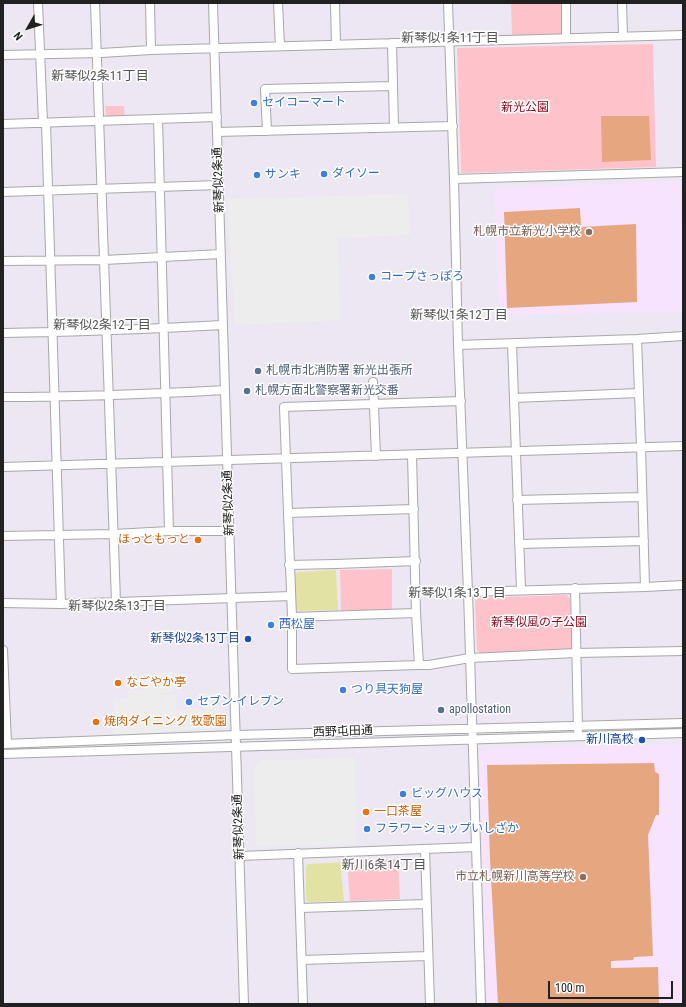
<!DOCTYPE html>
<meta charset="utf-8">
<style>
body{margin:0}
#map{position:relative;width:686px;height:1007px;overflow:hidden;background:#ece7f2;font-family:"Roboto Condensed",sans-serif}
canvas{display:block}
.frame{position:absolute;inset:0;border:4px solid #212121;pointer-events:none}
.north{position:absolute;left:8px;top:8px;width:40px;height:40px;-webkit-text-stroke:3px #fff;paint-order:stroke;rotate:231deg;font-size:11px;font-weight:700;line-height:16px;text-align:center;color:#212121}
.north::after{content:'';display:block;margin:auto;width:14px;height:18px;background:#212121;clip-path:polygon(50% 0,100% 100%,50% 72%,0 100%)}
.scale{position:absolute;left:548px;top:981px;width:125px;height:18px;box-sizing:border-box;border:2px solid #212121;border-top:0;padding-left:5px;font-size:12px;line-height:14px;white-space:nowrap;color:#212121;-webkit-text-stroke:3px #fff;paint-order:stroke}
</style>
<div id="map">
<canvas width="686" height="1007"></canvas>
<div class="frame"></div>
<div class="north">N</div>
<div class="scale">100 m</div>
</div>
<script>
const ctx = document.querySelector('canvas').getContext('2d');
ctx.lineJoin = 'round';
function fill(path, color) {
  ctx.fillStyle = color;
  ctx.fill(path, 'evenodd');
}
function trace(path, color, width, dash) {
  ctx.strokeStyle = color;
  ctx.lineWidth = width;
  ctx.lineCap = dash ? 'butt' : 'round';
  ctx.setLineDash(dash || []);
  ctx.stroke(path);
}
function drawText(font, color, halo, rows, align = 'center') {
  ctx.font = font + ' "Roboto Condensed","Noto Sans JP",sans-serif';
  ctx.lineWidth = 3;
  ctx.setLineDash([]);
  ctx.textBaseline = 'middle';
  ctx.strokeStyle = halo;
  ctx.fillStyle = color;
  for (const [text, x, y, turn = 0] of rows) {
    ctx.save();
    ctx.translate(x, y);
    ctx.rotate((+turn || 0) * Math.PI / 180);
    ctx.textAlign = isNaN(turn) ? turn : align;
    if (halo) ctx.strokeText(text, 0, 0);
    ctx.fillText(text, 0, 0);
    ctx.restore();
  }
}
fill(new Path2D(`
 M680 181 683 275V311L499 315 494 189Z
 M683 744V1004H487L479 750Z`), '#f8e3ff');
fill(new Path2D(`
 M511 3H561L562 35 512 36Z
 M653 44 656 167 461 173 457 48Z
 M105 106H124L125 117H106Z
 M392 569V610L341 611 340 570Z
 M567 595 570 599 572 647 569 650 480 653 477 650 475 601 478 598Z
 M398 859 400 899 350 901 347 861Z`), '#fec2cb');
fill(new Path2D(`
 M601 116H649L651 160 602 162Z
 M580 208 581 227 636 224 637 302 507 308 504 212Z
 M654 763 655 772 659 774V815H656L648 835 653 956 634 957 633 960 611 961V968L658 967 659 1004H498L490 859 487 765Z`), '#e6a680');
fill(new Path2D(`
 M408 194 410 235 338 238 340 320 235 325 227 199Z
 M172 672 174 692 161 693 163 732 113 735V699H129L128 690 143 691 141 674Z
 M203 693H218L219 721 211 729 164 731 162 695H176V710L204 709Z
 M355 758 356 845 256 847 254 766 264 760Z`), '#ededed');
fill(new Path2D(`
 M336 570 338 610 299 611 296 609 294 576 298 572Z
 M346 862V872L341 871 344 901 309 902 306 900V866L308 864Z`), '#e2e2a4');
const minor = new Path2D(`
 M38 3 43 123
 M95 3 116 602
 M150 3 151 50
 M213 3 244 1004
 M278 3 280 46
 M335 3 336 45
 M448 3 454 179 458 345 468 592 481 1004
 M566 3V38
 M622 3 623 36
 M392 43 394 127
 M3 55 101 53 151 50 683 35
 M158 119 169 531
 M46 123 61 604
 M3 124 217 117
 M267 131 265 89 393 86
 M217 132 453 126
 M454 179 683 172
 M3 192 219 185
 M3 261 104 260 221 254
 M3 333C77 332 150 329 223 325
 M637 339 641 447 645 587
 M512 344 521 590
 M458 345 637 339 683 336
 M373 382 376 456
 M3 397C77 397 151 394 225 390
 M514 398 639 393
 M461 401 284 407 292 617V669L419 665H429L470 658 576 653 683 651
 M412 455 416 613 419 665
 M3 467 683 446
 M517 500 642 497
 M288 513 414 509
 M3 536 114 534 169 531H230
 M519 544 644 541
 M289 565 336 564 416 561
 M575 588 578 730
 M468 592 645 587 683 585
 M3 603 61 604 291 596
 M292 617 416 613
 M3 650 7 744
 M3 744 236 735 683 723
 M3 754 683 733
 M425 849 430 1004
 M298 853 303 1004
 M239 856 476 847
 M300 908 426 904
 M302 960 428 956`);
trace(minor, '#a8a8a8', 10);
trace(minor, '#fff', 8);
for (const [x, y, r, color] of [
 [254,103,4,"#3f7fe0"],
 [324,174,4,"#3f7fe0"],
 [257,175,4,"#3f7fe0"],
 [589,232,4,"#8d6e63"],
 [372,277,4,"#3f7fe0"],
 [258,371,4,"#5c6f8a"],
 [247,391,4,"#5c6f8a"],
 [198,540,4,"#e8710a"],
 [271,625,4,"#3f7fe0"],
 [248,639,4,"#1a4fb4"],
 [118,683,4,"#e8710a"],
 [343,690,4,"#3f7fe0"],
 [189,702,4,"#3f7fe0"],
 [441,710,4,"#5c6f8a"],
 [96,722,4,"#e8710a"],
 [642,740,4,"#1a4fb4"],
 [403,794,4,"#3f7fe0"],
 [366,812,4,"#e8710a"],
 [367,829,4,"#3f7fe0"],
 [583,877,4,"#8d6e63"]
]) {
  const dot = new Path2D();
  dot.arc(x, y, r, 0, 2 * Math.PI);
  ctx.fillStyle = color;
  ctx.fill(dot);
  trace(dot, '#fff', 1.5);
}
drawText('12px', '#366cbe', '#fff', [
 ["セイコーマート",262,103],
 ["ダイソー",332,174],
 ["サンキ",265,175],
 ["コープさっぽろ",380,277],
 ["西松屋",279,625],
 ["つり具天狗屋",351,690],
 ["セブン-イレブン",197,702],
 ["ビッグハウス",411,794],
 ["フラワーショップいしざか",375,829]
], 'left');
drawText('12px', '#8b0318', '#fff', [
 ["新光公園",525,108],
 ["新琴似風の子公園",539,623]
]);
drawText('12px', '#212121', '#fff', [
 ["新琴似2条通",219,180,-92],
 ["新琴似2条通",229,503,-92],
 ["西野屯田通",343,732,-2],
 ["新琴似2条通",239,827,-92]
]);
drawText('12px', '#785e54', '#fff', [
 ["札幌市立新光小学校",581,232],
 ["市立札幌新川高等学校",575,877]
], 'right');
drawText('12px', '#4e5e75', '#fff', [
 ["札幌市北消防署 新光出張所",266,371],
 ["札幌方面北警察署新光交番",255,391],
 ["apollostation",449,710]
], 'left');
drawText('12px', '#c56008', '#fff', [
 ["ほっともっと",190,540,"right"],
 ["なごやか亭",126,683],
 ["焼肉ダイニング 牧歌園",104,722],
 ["一口茶屋",374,812]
], 'left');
drawText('12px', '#164399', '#fff', [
 ["新琴似2条13丁目",240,639],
 ["新川高校",634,740]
], 'right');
drawText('13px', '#545454', '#fff', [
 ["新琴似1条11丁目",450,39],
 ["新琴似2条11丁目",100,77],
 ["新琴似1条12丁目",459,316],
 ["新琴似2条12丁目",102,326],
 ["新琴似1条13丁目",457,594],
 ["新琴似2条13丁目",117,607],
 ["新川6条14丁目",384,866]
]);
</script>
